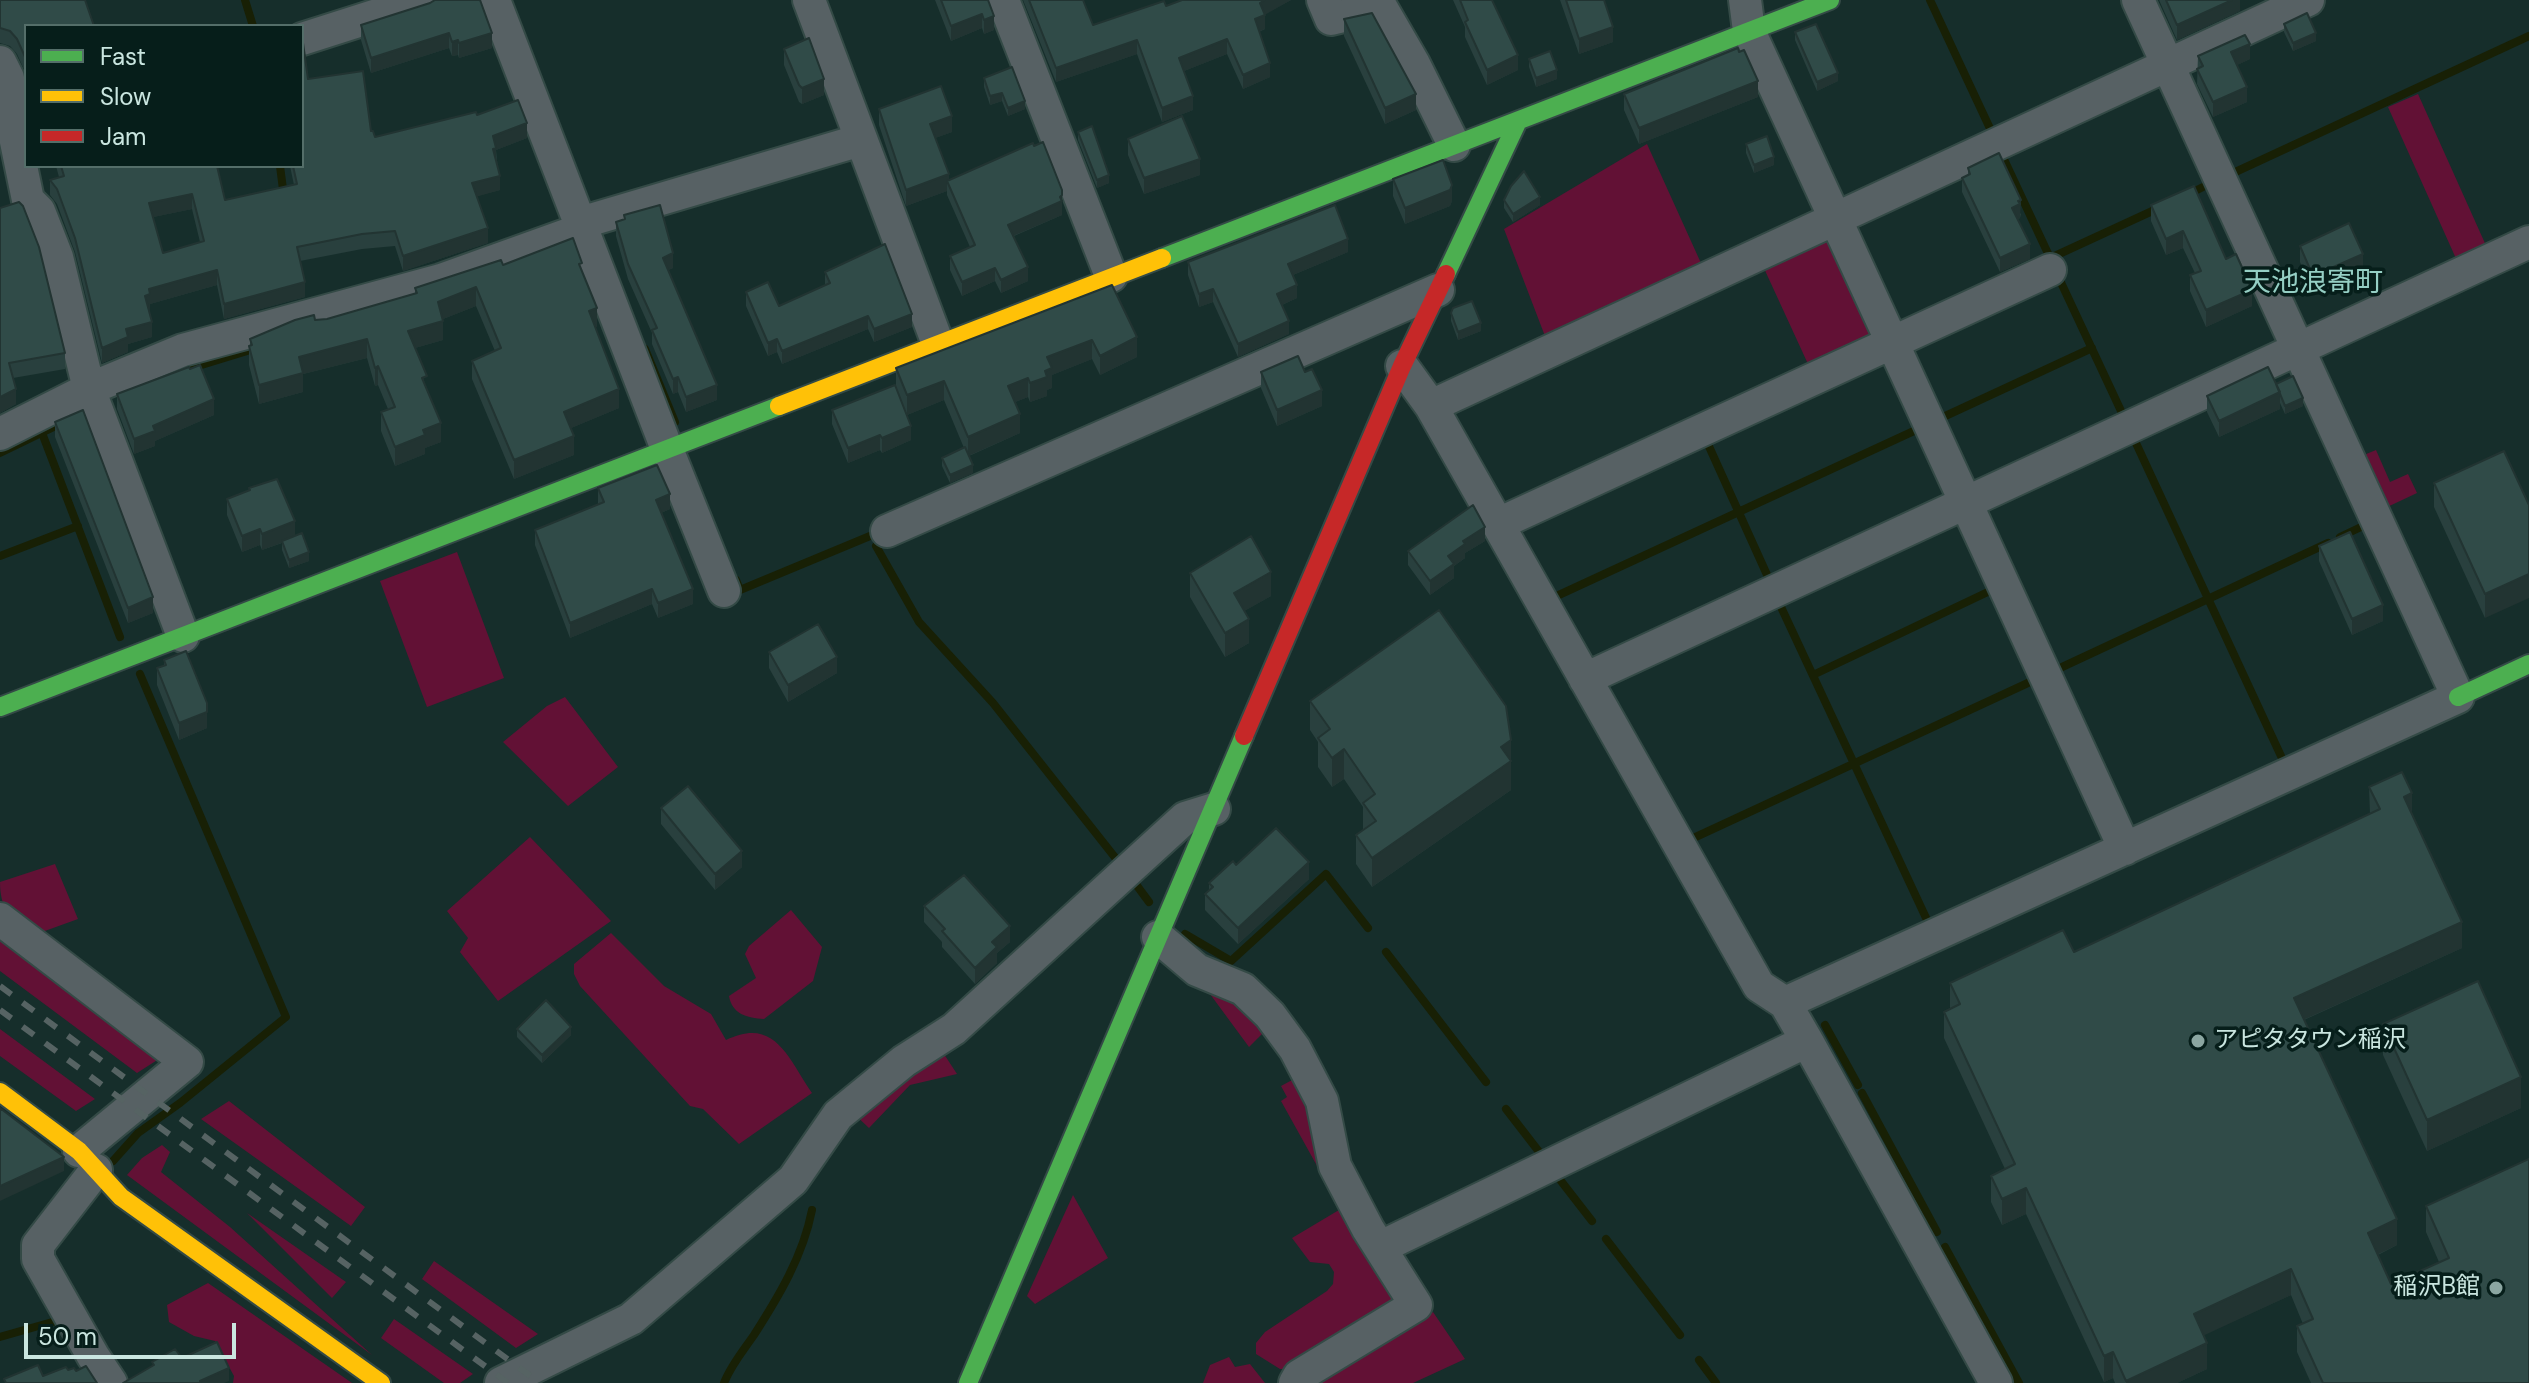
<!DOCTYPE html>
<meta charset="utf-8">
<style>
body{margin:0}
#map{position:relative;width:2529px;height:1383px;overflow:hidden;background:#162e2b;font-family:"DM Sans",sans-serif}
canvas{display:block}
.legend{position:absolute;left:24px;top:24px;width:280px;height:144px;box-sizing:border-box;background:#061e1a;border:2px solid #546e69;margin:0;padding:10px 14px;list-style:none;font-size:24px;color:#cae6e0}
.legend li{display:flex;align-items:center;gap:16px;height:40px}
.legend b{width:40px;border:2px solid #546e69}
.scale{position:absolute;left:24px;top:1323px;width:212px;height:36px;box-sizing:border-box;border:4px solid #cae6e0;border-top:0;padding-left:10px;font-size:24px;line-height:28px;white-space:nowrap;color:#cae6e0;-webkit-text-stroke:6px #061e1a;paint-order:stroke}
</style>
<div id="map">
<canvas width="2529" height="1383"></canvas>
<ul class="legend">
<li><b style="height:10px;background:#4caf50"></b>Fast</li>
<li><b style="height:10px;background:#ffc107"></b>Slow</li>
<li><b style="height:10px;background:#c62828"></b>Jam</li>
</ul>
<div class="scale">50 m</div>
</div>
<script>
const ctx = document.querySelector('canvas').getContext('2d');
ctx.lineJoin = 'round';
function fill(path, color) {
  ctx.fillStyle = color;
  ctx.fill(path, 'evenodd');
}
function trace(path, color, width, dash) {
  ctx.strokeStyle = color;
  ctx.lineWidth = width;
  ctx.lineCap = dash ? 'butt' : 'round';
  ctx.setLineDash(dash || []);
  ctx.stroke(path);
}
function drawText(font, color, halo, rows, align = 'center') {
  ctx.font = font + ' "DM Sans","Noto Sans JP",sans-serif';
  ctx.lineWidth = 7;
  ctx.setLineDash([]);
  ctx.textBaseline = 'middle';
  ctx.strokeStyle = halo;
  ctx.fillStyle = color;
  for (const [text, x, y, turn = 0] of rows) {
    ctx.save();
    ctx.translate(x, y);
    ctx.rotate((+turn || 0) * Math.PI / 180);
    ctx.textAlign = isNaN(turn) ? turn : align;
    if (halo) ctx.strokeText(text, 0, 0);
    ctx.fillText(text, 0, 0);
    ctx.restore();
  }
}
fill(new Path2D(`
 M2418 94 2488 250 2458 263 2388 107Z
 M1647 144 1705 272 1548 344 1504 229Z
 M1818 238 1830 242 1873 333 1808 364 1762 264Z
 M2376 450 2390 482 2408 474 2417 493 2383 509 2359 457Z
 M457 552 504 678 427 707 380 581Z
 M565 697 618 767 568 806 503 742 547 706Z
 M530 837 611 921 498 1001 460 952 468 938 447 911Z
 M55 864 78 919 31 936C10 920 0 908 0 882Z
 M791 910 822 947 813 981 764 1019C747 1018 732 1014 729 996L756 978 745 954 749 946Z
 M611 933 664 986 711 1014 726 1040C775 1016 788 1058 812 1093L739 1144 703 1109 690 1106 580 986 574 974V964Z
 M0 935 165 1055 137 1073 0 971Z
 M1219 988 1253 1018 1263 1033 1249 1047 1210 994Z
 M0 1029 95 1099 76 1111 0 1056Z
 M940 1048 957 1074 910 1085 869 1128 852 1112Z
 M1294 1079 1307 1101 1321 1173 1281 1101 1287 1097 1281 1086Z
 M229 1101 365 1207 351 1226 201 1119Z
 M162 1145 170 1152 161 1172 230 1227 372 1355 127 1175 142 1158Z
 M1073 1195 1108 1258 1035 1304 1027 1296Z
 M1339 1210 1396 1298 1392 1308 1291 1369H1280L1256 1354V1343L1265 1332 1327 1291 1333 1284 1334 1272 1329 1264 1310 1262 1292 1238Z
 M247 1213 346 1282 332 1298Z
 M434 1261 538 1334 516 1348 422 1279Z
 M208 1283 352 1383H233L234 1376 215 1341 194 1336 169 1322 167 1305Z
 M1433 1312 1465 1359 1413 1383H1318Z
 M394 1319 473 1374 460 1383H444L381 1338Z
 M1229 1357 1235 1367 1250 1364 1265 1383H1203L1210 1365Z`), '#621135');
trace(new Path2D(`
 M245 0 253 26
 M1930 0 1994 137
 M2001 153 2052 262
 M280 166 284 197
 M2231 174 2529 36
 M2187 195 2203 187
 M2046 260 2161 207
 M2057 274 2122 413
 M645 349 675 422
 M182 371 257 348
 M1941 418 2092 348
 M42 433 120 637
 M2135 441 2281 756
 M1707 442 1768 577
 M0 453 64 422
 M2340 537 2361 527
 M876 546 919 622 993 703 1121 865
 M0 556 78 526
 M736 580 740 590 870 536
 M1548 600 1916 430
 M1781 607 1927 920
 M2060 668 2328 543
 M1813 675 1992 590
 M1687 841 2030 682
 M1132 879 1149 902
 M1185 934 1231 961 1326 874 1368 928
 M1386 952 1486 1082
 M1825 1025 1858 1085
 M1862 1093 1937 1232
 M1506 1109 1540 1153
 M113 1161 138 1133 180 1103 286 1017 140 674
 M1561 1181 1592 1221
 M1606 1239 1680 1335
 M1945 1247 2019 1383
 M0 1337 63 1319
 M1699 1360 1716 1383
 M724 1383C731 1365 743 1351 754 1335 779 1296 803 1256 812 1210`), '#182005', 8);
const street = new Path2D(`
 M494 0 667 449 724 591
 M809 0 938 344
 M1003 0 1111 276
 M1323 0 1331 19 1381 7 1414 64 1454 145
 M1745 0 1749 31 2125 849
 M302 39 424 0
 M0 62 8 78 14 132 28 200 39 211 57 257 89 389 183 636
 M580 223 861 140
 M1402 366 1431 406 1759 986 1785 1003 1807 1041 1996 1383
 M1431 406 2308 0
 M0 434 89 389 183 350 441 280 583 229
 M1498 524 2050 270
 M887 531 1438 290
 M1585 679 2529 242
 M0 919 187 1062 79 1151
 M1158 937 1197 970 1243 989 1270 1015 1295 1049 1322 1101 1335 1166 1368 1229 1416 1305 1299 1376 1295 1383
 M1785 1003 2458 697 2138 0
 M96 1170 38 1245V1259L93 1356 111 1383
 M1381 1247 1807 1041
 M501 1383 631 1319 793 1180 838 1115 904 1061 954 1029 1185 818 1214 809`);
const fast = new Path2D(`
 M1162 258 1830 0
 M1446 274 1518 121
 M2458 697 2529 664
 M0 707 779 406
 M968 1383 1244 736`);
const slow = new Path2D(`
 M779 406 1162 258
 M0 1092 79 1151 121 1197 381 1383`);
const jam = new Path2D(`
 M1244 736 1402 366 1446 274`);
trace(street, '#344a46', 36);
trace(fast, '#344a46', 22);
trace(slow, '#344a46', 22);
trace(jam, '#344a46', 22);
trace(street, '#576164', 32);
trace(fast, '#4caf50', 18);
trace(slow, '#ffc107', 18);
trace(jam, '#c62828', 18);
trace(new Path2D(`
 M0 986 540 1383
 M0 1010 508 1383`), '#566363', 6, [14, 14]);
fill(new Path2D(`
 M0 0 26 26V74L17 54 10 46 0 43Z
 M935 0H988L994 30 984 34 982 28 951 41Z
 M1023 0H1083L1093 25 1166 6 1182 0H1291L1265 14V29L1259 32 1270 77 1243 89 1227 54 1184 71 1193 110 1162 122 1137 54 1056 82Z
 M1453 0H1492L1518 70 1487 85 1465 37V27Z
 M1560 0H1604L1613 42 1579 54Z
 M2159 0H2240V11L2177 40Z
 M430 3 492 48 459 58 458 55 452 56 449 48 371 73 361 40V25Z
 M1344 19 1416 110 1385 124 1344 36Z
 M2284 24 2316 41 2293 51 2284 32Z
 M1795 32 1838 81 1817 91 1795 40Z
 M784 49 824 95 802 104 799 102 784 65Z
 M1739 52 1758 97 1639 144 1624 110V94Z
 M2198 56 2250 59 2237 65 2247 102 2213 117 2197 84Z
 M1529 59 1557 79 1536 87 1529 67Z
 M984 78 1025 109 1008 116 1002 101 990 105 984 87Z
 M308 79 371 131 375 137 477 115 527 138 496 150 500 190 477 196 488 243 403 271 395 246 362 249 300 261 305 297 224 319 217 285 150 304V309L149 310 152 337 128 344V352L102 363 75 252 57 204 50 195V180L59 177 56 166H217L225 200 294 185 290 166H302ZM192 209 200 242 163 253 153 217Z
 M879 109 952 132 935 138 949 180 1062 209V215L1014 236 1028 281 1001 293 995 281 962 296 950 270V256L970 247 947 195V191L906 206 879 125Z
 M1078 132 1109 183 1097 188 1078 140Z
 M1128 139 1200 175 1144 194 1128 155Z
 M1746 144 1774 165 1754 173 1746 153Z
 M1968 168 2021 214 2020 218 2018 219 2030 259 2000 272 1962 192V178L1968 175Z
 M1393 179 1452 201 1450 206 1405 224 1393 196Z
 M1504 200 1540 205 1513 222 1504 208Z
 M2151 205 2226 259 2252 306 2206 327 2190 291V275L2195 273 2183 248 2166 255 2151 221Z
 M0 208 65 353V369L13 378 16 404 0 413Z
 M624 215 673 268 668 270 717 400 686 412 678 392 673 394 652 344V333L628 279 616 236V222L624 219Z
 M2300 246 2363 270 2313 292 2300 262Z
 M1348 252 1293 275 1297 298 1282 305 1289 334 1238 357 1213 302 1199 307 1188 275V262Z
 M503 265 582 272 597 327H595L619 408 571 428 574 455 514 479 472 379V361L495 351 476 306 443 319V340L415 348 441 442 425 448V454L395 466 381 431V412L388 409 378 385 375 386 367 358 303 374V392L259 404 249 365V346L250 345V339L315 320 327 319 415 294V288Z
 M825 272 912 327 874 342 868 329 782 364 777 352 768 356 746 306V292L779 306 825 285Z
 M1112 285 1137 357 1100 375 1092 359 1052 375V388L1047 390V396L1030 402 1028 397 1015 402 1020 433 969 456 973 473 950 483 942 466V458L964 448 944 400 907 415 896 388V368Z
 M1451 313 1481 331 1458 340 1451 321Z
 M1261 372H1305L1322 406 1277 426 1261 388Z
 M2276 384 2303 406 2285 414 2280 403V409L2219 437 2207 412V396Z
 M117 394 214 415 155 441V446L134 454 117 409Z
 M832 410 911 440 882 453 880 450 848 463 832 424Z
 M55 422 153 613 128 623 55 437Z
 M2504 451 2485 618 2434 507V483Z
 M249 488 295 536 309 561 289 568 282 550V543L262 550 260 545 242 552 227 515V499L249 490Z
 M598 488 670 509 661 513 693 604 658 618 652 604 570 638 535 545V530L598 504Z
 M1485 541 1465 553V558L1454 566V578L1430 595 1408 565V551Z
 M2319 546 2383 621 2352 635 2319 561Z
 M1190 573 1271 596 1244 611 1249 643 1225 657 1190 597Z
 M769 652 837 673 788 702 769 668Z
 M164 660 207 728 179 740 157 685V668L164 666Z
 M1310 701 1511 740V790L1372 887 1356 864V835L1363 830V807L1344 779 1332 787 1318 767V742L1310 730Z
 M2369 787 2412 814 2462 948 2304 1020 2397 1245 2378 1255 2391 1284 2439 1262 2426 1232V1206L2529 1383H2311L2297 1352V1326L2303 1324 2291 1295 2203 1335 2207 1369 2177 1383H2115L2113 1378 2104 1382 2026 1214 2002 1225 1991 1202V1176L2005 1169 1944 1038V1012L1950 1009V983L2074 952 2370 814Z
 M661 808 742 867 715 890 661 824Z
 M1236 865 1309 879 1238 944 1205 910V894L1209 890V883Z
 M924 906 1010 942 997 953V963L975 984 942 947V942L924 922Z
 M2383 1024 2521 1108 2427 1151 2383 1055Z
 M517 1029 571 1035 542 1063 517 1037Z`), '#29403e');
fill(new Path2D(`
 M1265 0H1291L1261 17 1265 15V29L1255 33V19L1260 3Z
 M2232 0H2240V11L2177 40V25Z
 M982 14V28L951 41V26Z
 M994 16V30L984 34V20Z
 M1613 27V42L1579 54V39Z
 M449 33V48L371 73V58Z
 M492 33V48L459 58V43Z
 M2316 33V41L2293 51V43Z
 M1227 39V54L1179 73V58Z
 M458 40V55L452 56V42Z
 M1137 40V54L1056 82V68Z
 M2250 44V59L2231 68V52Z
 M1518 55V70L1487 85V70Z
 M1270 63V77L1243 89V75Z
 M1557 70V79L1536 87V78Z
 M1838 73V81L1817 91V82Z
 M824 79V95L802 104V88Z
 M1758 81V97L1639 144V128Z
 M2247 87V102L2213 117V102Z
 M1002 93V101L990 105V96Z
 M1416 94V110L1385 124V108Z
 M1193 96V110L1162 122V108Z
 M1025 101V109L1008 116V108Z
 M952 116V132L930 140V124Z
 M527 123V138L496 150V163H493V136Z
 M1774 157V165L1754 173V165Z
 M1200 159V175L1144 194V178Z
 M949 174V186L947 181V191L906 206V190Z
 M1109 175V183L1097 188V180Z
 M500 176V190L472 198V183Z
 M1452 185V201L1450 206 1405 224V208Z
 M192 194V209L149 218V203Z
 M1062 195V215L1008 238V225Z
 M1540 197V205L1513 222V214Z
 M2021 200 2020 218 2012 222V208Z
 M488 228V243L403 271V256Z
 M2183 231V248L2166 255V239Z
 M1348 239V252L1288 277V264Z
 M2030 244V259L2000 272V258Z
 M673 253V268L663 273V258Z
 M2363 254V270L2313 292V276Z
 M1028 267V281L1001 293V280Z
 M995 268V281L962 296V282Z
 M217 270V285L150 304V309L145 311V296L149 289Z
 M305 282V297L224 319V304Z
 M1297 285V298L1277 307V294Z
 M476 287V306L438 321V302Z
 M1213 289V302L1199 307V294Z
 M2252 290V306L2206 327V310Z
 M597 308V327L589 330V311Z
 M912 314V327L874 342V329Z
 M868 316V329L782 364V351Z
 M443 321V340L408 350V331Z
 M1289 321V334L1238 357V344Z
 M152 322V337L128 344V352L102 363V348L126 329Z
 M1481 323V331L1458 340V332Z
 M1137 337V357L1100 375V356Z
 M367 339V358L303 374V392L259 404V385L299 357Z
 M777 339V352L768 356V343Z
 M1092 340V359L1052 375V388L1047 390V396L1030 402V383L1047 357Z
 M378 366V385L375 386V368Z
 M678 377V392L673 394V379Z
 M1028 378V397L1008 405V386Z
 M944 381V400L907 415V395Z
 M717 385V400L686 412V397Z
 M16 389V404L0 413V397Z
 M619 389V408L564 431V412Z
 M1322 390V406L1277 426V410Z
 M2280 392V409L2219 437V421Z
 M2303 398V406L2285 414V406Z
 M214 399V415L155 441V446L134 454V439L153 426Z
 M1020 414V433L968 456V437Z
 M441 423V442L425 448V454L395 466V447L423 430Z
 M911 426V440L882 453V438Z
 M880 435V450L848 463V448Z
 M574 436V455L514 479V460Z
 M973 465V473L950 483V475Z
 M670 494V509L656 515V500Z
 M295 521V538L262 550V534Z
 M1485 527V541L1465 553V558L1454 566V578L1430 595V581L1448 556 1463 541Z
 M260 529V545L242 552V536Z
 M309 552V561L289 568V560Z
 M1271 572V596L1234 617V593Z
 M2529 574V598L2485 618V594Z
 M652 589V604L570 638V623Z
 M693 589V604L658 618V603Z
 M153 597V613L128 623V608Z
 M2383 605V621L2352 635V619Z
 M1249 619V643L1225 657V633Z
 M837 657V673L788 702V685Z
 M207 712V728L179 740V723Z
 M1511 740V790L1372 887V858L1501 747Z
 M1344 749V779L1332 787V758Z
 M2412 793V819L2404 797Z
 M742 851V867L715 890V874Z
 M1309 862V879L1238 944V928Z
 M2462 922V948L2294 1024V998Z
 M1010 926V942L997 953V963L975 984V968L992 942Z
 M571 1027V1035L542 1063V1055Z
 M2521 1077V1108L2427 1151V1120Z
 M64 1157V1171L0 1201V1186Z
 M2026 1188V1214L2002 1225V1199Z
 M2397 1219V1245L2368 1259V1233Z
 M2291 1269V1295L2194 1340V1314Z
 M2207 1343V1369L2177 1383H2126V1381Z
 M2113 1352V1378L2104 1382V1356Z
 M229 1368V1381L224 1383H200V1381Z`), '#223432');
const building = new Path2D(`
 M0 0H85L94 26H26V59L17 39 10 31 0 28Z
 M435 0H480L492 33 459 43 458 40 452 42 449 33 371 58 361 25 430 3Z
 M941 0H988L994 16 984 20 982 14 951 26Z
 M1029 0H1083L1093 25 1164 1 1166 6 1182 0H1265L1260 3 1265 15 1255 19 1270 63 1243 75 1227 39 1179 58 1193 96 1162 108 1137 40 1056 68Z
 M1460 0H1492L1518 55 1487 70 1465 22 1468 20Z
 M1566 0H1604L1613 27 1579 39Z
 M2166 0H2232L2177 25Z
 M1372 13 1416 94 1385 108 1344 19Z
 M2307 13 2316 33 2293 43 2284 24Z
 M1816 24 1838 73 1817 82 1795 32Z
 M2245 35 2250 44 2231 52 2247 87 2213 102 2197 69 2203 66 2198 56Z
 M809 38 824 79 802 88 799 85 784 49Z
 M302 43H303L308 79 363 71 371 131H373L375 137 476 112 477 115 518 100 527 123 493 136 496 148 493 149 500 176 472 183 488 228 403 256 395 231 362 234 297 247 305 282 224 304 217 270 149 289 150 294 145 296 152 322 126 329 128 337 102 348 75 238 57 189 50 180 64 176 61 166H217L225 200 297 184 293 166H302ZM192 194 204 241 163 253 149 203Z
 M1738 48 1739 52 1744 50 1758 81 1639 128 1624 94Z
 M1550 51 1557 70 1536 78 1529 59Z
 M1012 67 1025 101 1008 108 1002 93 990 96 984 78Z
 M941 86 952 116 930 124 949 174 906 190 879 109Z
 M1182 116 1200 159 1144 178 1128 139Z
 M1092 126 1109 175 1097 180 1078 132Z
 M1767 136 1774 157 1754 165 1746 144Z
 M1043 142 1062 190V195L1060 197 1062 201 1008 225 1028 267 1001 280 995 268 962 282 950 256 975 245 947 181 1033 143 1034 146Z
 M1999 153 2021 200 2018 201 2020 204 2012 208 2030 244 2000 258 1962 178 1970 174 1968 168Z
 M1443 160 1452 185 1450 190 1405 208 1393 179Z
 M1524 171 1540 197 1513 214 1504 200 1511 186Z
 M2194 186 2226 259 2236 254 2252 290 2206 310 2190 275 2201 271 2183 231 2166 239 2151 205Z
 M19 202 23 206 39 247 65 353 9 363 16 389 0 397V208Z
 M660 205 673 253 663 258 717 385 686 397 678 377 673 379 652 330 657 328 628 264 616 222 625 219 624 215Z
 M1335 205 1348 239 1288 264 1297 285 1277 294 1289 321 1238 344 1213 289 1199 294 1188 262Z
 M2349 223 2363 254 2313 276 2300 246Z
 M573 238 582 263 579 264 597 308 589 311 619 389 564 412 574 436 514 460 472 361 501 348 476 287 438 302 443 321 408 331 427 376 422 378 441 423 423 430 425 435 395 447 381 412 395 407 378 366 375 368 367 339 299 357 303 373 259 385 249 346 252 345 250 339 295 320 314 315 315 320 327 319 417 293 415 288 501 260 503 265Z
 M885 244 912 314 874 329 868 316 782 351 777 339 768 343 746 292 768 282 779 306 830 283 825 272Z
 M1112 285 1137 337 1100 356 1092 340 1047 357 1052 368 1045 371 1047 377 1030 383 1028 378 1008 386 1020 414 968 437 944 381 907 395 896 368Z
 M1472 301 1481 323 1458 332 1451 313 1453 308Z
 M1298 356 1305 372 1312 369 1322 390 1277 410 1261 372Z
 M200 365 214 399 153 426 155 431 134 439 117 394 189 367 190 369Z
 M2268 367 2280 392 2219 421 2207 396Z
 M2293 376 2303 398 2285 406 2276 384Z
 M895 385 911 426 882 438 880 435 848 448 832 410Z
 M83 410 153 597 128 608 55 422Z
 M965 447 973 465 950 475 942 458Z
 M2504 451 2529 505V574L2485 594 2434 483Z
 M657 465 670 494 656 500 693 589 658 603 652 589 570 623 535 530 604 502 598 488Z
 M277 479 295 521 262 534 260 529 242 536 227 499 250 490 249 488Z
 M1473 505 1485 527 1463 541 1465 544 1448 556 1454 564 1430 581 1408 551Z
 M2350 532 2383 605 2352 619 2319 546Z
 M302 533 309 552 289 560 282 541Z
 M1251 536 1271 572 1234 593 1249 619 1225 633 1190 573Z
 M1439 610 1506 706 1511 740 1501 747 1511 761 1372 858 1356 835 1376 821 1363 803 1375 794 1344 749 1332 758 1318 738 1330 729 1310 701Z
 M818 624 837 657 788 685 769 652Z
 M186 651 207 703V712L179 723 157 668 166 665 164 660Z
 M2402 772 2412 793 2404 797 2462 922 2294 998 2397 1219 2368 1233 2391 1284 2449 1258 2426 1206 2529 1159V1383H2323L2297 1326 2313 1319 2291 1269 2194 1314 2207 1343 2126 1381 2113 1352 2104 1356 2026 1188 2002 1199 1991 1176 2015 1164 1944 1012 1960 1004 1950 983 2063 930 2074 952 2380 809 2369 787Z
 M688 786 742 851 715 874 661 808Z
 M1276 828 1309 862 1238 928 1205 894 1213 887 1209 883 1233 861 1236 865Z
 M964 875 1010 926 992 942 997 947 975 968 942 931 945 929 924 906Z
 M2478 981 2521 1077 2427 1120 2383 1024Z
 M546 1000 571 1027 542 1055 517 1029Z
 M0 1108 64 1157 0 1186Z
 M217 1342 229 1368 200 1381 201 1383H123L154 1365 152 1362 175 1349 182 1358Z
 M38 1365 43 1376 66 1367 68 1370 74 1368 76 1371 86 1366 97 1383H6L4 1379Z`);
fill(building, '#304b48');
trace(building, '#223432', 2);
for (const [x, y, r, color] of [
 [2198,1041,8,"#8ba6a1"],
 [2496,1288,8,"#8ba6a1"]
]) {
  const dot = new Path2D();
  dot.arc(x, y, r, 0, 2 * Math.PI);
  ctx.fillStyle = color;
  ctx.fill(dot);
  trace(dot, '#061e1a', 3);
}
drawText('24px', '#cae6e0', '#061e1a', [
 ["アピタタウン稲沢",2214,1041],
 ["稲沢B館",2480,1288,"right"]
], 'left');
drawText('28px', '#95cfc4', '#061e1a', [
 ["天池浪寄町",2313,284]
]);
</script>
